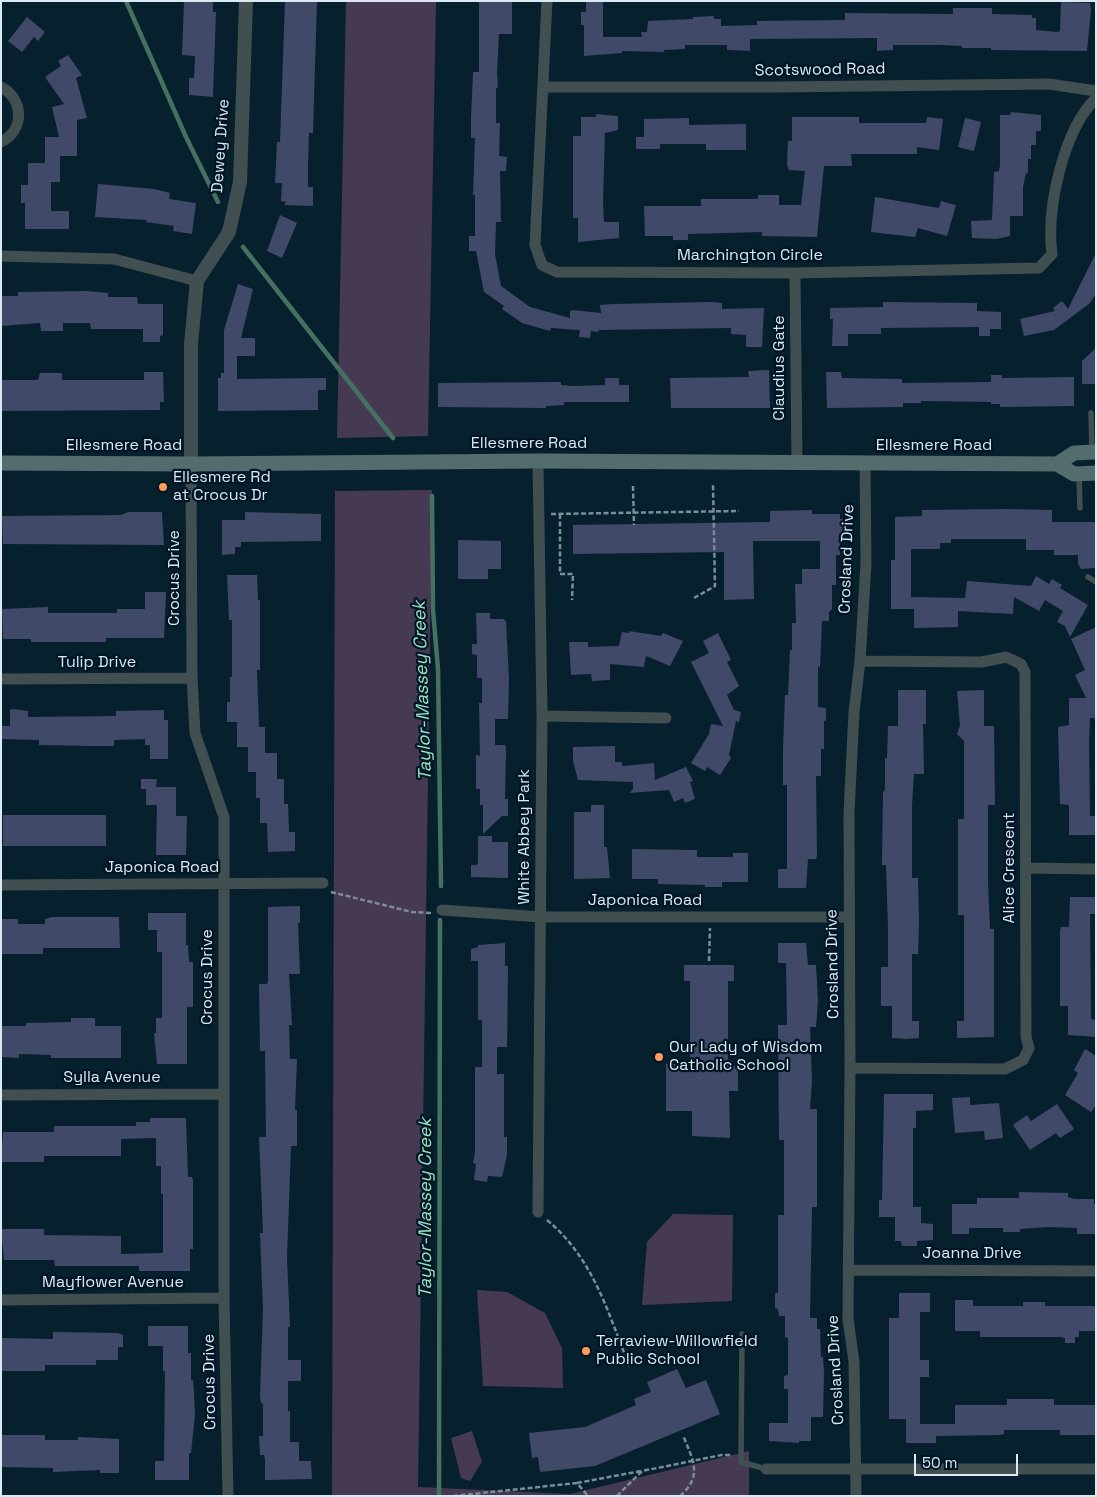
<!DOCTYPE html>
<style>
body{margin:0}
#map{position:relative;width:1097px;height:1497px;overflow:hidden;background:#07202e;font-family:"Space Grotesk",sans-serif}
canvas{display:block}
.frame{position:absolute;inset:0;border:2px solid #dae9f2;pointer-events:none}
.scale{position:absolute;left:914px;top:1454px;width:104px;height:22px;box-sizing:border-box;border:2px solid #dae9f2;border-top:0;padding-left:6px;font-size:15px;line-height:18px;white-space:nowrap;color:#dae9f2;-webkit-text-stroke:4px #001624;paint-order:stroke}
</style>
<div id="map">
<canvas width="1097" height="1497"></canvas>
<div class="frame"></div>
<div class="scale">50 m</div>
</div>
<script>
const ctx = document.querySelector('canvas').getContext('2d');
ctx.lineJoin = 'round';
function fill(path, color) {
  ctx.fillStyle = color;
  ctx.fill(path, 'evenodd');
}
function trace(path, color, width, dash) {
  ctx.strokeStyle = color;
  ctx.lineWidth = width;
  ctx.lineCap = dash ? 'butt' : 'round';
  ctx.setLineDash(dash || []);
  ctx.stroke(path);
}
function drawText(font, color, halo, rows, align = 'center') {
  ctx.font = font + ' "Space Grotesk",sans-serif';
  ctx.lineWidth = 4.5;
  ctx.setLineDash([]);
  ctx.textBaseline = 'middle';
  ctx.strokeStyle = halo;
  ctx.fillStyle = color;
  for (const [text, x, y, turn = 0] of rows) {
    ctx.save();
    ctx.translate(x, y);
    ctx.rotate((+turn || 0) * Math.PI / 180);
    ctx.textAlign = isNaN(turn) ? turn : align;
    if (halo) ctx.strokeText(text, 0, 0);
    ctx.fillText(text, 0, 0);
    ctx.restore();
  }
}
fill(new Path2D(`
 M346 1H436L428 436 337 438Z
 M432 490 418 1487 570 1494 749 1451V1496H332L335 491Z
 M673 1214 733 1215 732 1301 642 1305 647 1242Z
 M477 1290 507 1292 545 1313 562 1348 563 1388 483 1386Z
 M472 1431 482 1462 470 1481 461 1478 451 1438Z`), '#463a53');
trace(new Path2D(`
 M126 1 186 137 218 202
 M243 247 393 438
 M432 496 433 610 438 669 441 886
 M439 1496 440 920`), '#46705f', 4.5);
fill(new Path2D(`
 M184 1H213V12H216L213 97 189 95V78H194L195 56 182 55Z
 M285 1H317L313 133H309L308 165V187H313V206L284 205 286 202 281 201 282 183H275L277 142H280Z
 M479 1H512V34H499L497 73 498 87 496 89V123H500L499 156 507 157 506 171H500L501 222H496L495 254 501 286 530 307 570 318V311L573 310 601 313 600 305 613 304 712 302 722 303V309L764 308 762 347H746V335L731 334V328L599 330 598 332 591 331 590 338 579 337 580 330 551 328 550 331 522 323 502 309 504 306 484 292 476 251H469V236H475V195H473L475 138H471V118L473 72H479Z
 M586 1H603V37H642L641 32H647L648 21 693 19V17L714 16V19H721V26L757 25V21L845 20V13L953 14V8H992V14L1032 15V18H1036V30L1057 32 1060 31 1061 2 1090 3 1091 10 1087 51 991 50V48H962V46L941 45H893V50L877 51V38L750 39V51L727 50V45H685V49L664 50V52L622 51V53L584 56V25H581V12H586Z
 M27 17 45 32 38 41 34 37 22 52 8 41Z
 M68 55 82 75 76 78 87 118 77 120V156H60V182H51V211H69V229H25V203H21V185H28V163H45V137H59L52 107 64 104 45 77 61 66 58 61Z
 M1011 112 1041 115V131H1036V145H1031V159H1028V173H1026L1023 187V216H1010V236L996 239 972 238 971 221 992 220 994 172 999 171 1000 165V115H1010Z
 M596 114 618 116V130L605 133 603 202 604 222H619V238L578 242V218H573V136H581V117H596Z
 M792 117H859V123H926L927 117 943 119 939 150 917 147V154H851L852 166H824L817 237 762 236V232L688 234V240H673V236H645L644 206H701V199H758V195H779V205H801L805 171 789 170 787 165 788 141H792Z
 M689 118V125L746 124V150H706V144H660V149H636V137H644V119Z
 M965 118 981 122 974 151 958 147Z
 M98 184 154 189 170 193 169 199 196 203 192 234 173 231 174 226 146 222 147 220 95 217Z
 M875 197 939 208 941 201 956 205 947 236 918 228 915 237 871 232Z
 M280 215 297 223 282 258 267 251Z
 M1096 253V294L1089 304 1054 330 1024 336 1020 319 1055 311 1053 308 1062 301 1068 309Z
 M238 284 253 289 241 338H255V356H237V379L326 378V390H318V410L218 411V378H221V373H224V330Z
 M87 291 108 293V297H137L138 304H163V335L160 336V342H143V329H91L90 323H63V331H41L40 323 1 326V296H18V292Z
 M883 302 977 303V311L1001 312V329H990V336H979V327L881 328V334H848V346H832L833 319H830V308L883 307Z
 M1096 348V384H1082V361Z
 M769 370 770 408H671L670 378 749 377 748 371Z
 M144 372H163L164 402H160V410L1 411V380H38L40 373H62V380H144Z
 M826 372H841L842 378 902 379V383L991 382V375H1002V378L1074 377V406L1000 407V404H991V402L921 401V403H903V407L827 408Z
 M605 378H619V385H629V402H564V405L546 406V408L438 407V383L561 382V385L572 386 605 385Z
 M1006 509 1052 510V522H1096V568L1081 569 1078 564V555H1054V550H1026V539H951V543H940V549H911V597L965 598 967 581 1031 586 1036 576 1049 584 1052 579 1062 585 1060 588 1088 605 1070 637 1065 626 1057 622 1063 611 1045 600 1039 611 1014 597 1013 614 958 611V627L914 628V609H891V560H895V517L922 516V510Z
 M812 510V514H840V519H845V543H840V555H836V585H832V609L829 612V621H822L820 667H818V707L826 708V721H824V749H821V776H816L817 856 816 859H808L806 888H778V869H787V785H783V748L785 695H788L790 650H792V623H796L795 584H802V569H820V541H753L754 599 724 600V552L573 554V525L770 522V511Z
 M128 512H162L164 545 3 544 2 516 121 515Z
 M245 512 321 514V541L241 542V547H235V554L222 555V520H245Z
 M458 540 501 541V569H488V579H458Z
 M227 575H257L258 600H260V670H257L259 727H265V753H277V779H284V804H288L289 832H295V851L268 852 267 823H260V798H256V772H248V747H237V722H227V702H230V677H232V620H229Z
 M145 592H166L164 638H106V642H31V639H3L2 609 48 607V613H117V609H145Z
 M476 613H490V619H504L506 622 509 679 508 719H495V745H505L506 749 505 799H508V816H502L483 834V805H480V789H476V755L480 756 479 703H482V678H477V655L472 654V644H477Z
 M1096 627V721L1094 718H1090L1089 744 1090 816H1096V835H1069V805L1060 804 1058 727 1069 725V698H1086L1075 675 1085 670 1071 639Z
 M629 631 661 636 663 633 683 641 670 666 646 656 644 667 610 664V680L592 681 591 674 571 675 569 642H588V647L619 646 622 632 629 633Z
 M718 633 731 660 727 662 739 686 727 695 734 710 741 712 739 722 736 721 729 755 731 758 720 775 707 767 705 771 691 763 709 734 711 724 723 726 691 662 709 653 703 641Z
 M898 690H926V724H923L924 774H914L912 805V878H918L919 924 918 954H912V1021H919V1038L906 1039 892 1038V1006H881V967H888V928L886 865H882V862L883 792 885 790V758H887L888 726H898Z
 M984 690V726H994L995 805H988V881L990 929H994V1037L957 1038V1021H964V915H958V819H964V741L957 734 960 726 957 691Z
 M12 709 28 711V717L116 716V711L164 710V720H168V759H150V745H145V739L114 740V746H91L39 745V740L1 739V726H10V710Z
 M615 746V762H622V766L654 763 655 780 686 767 693 781 690 782 695 799 685 803 683 798 674 802 669 790 629 793 633 789V782L578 780 573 761V747Z
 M141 779H157L156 787H176V816H187L186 855H156L157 805H146V789H141Z
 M591 805H604V847H607L610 878 574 879V812H591Z
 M3 815H106V846H3Z
 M478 836H492V842H508V878L471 877V865H477L478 862Z
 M632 849 697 850V857H733V853H748V882H722V887H705V885L658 884V879H632Z
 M1070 897H1096V914H1090L1091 1019 1096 1020V1037L1068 1035V1006H1060V931L1061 927H1069Z
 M300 906V923H298L300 974H289L292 1025H289L290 1059H297L295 1110H297V1146H291L287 1258 290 1327H288V1360H301V1381H288V1411H290V1442H299V1461H311L312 1479 265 1480V1459L264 1455H260L259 1436H263V1404L261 1403 260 1396 263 1309 260 1233H263L259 1137H266L265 1051H260L259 984H267L268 982V907Z
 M148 913H186V945H188L189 962H193V1007H187V1064H157L154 1033H156V1018H162V952H157V930H148Z
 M52 917H119L120 948H43V954H1V919H18V924H45V919Z
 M505 943V966H508L507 1047H497V1074H504V1137H507V1155L502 1177 488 1176 487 1182 474 1180 476 1164 473 1163 475 1152V1067H482V1020H478V961H471V949L478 947V945Z
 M778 943H806L808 965H816L818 1001 816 1027H810L812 1081 810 1109H817V1207H812L810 1318H817V1329H820L821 1357H823L824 1373 823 1417H811V1441H799V1443L769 1441V1423H788V1389H784V1376L788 1375V1338L785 1337V1316H779L778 1309 775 1308V1293H778V1215H784V1140H779L778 1025H787L786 963H778Z
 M684 965H734V981H728V1066H738V1091H729L730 1138 692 1136V1111H666V1064H690V981H684Z
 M71 1018H95V1026H121V1058H51V1055L19 1054V1058L1 1057V1026H26V1023L71 1022Z
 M1085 1049 1096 1056V1105L1091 1112 1065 1095 1078 1073 1074 1070Z
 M884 1094H933V1110L916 1111V1128H913V1207H921V1223L933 1224V1240L917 1241V1246H902L901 1241H895V1217H879V1200H882Z
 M970 1097V1105L999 1103 1003 1138 985 1140 984 1131 955 1133 952 1098Z
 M1057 1104 1074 1129 1060 1138 1056 1133 1030 1150 1013 1125 1027 1115 1031 1121Z
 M150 1118H186L188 1177H192L193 1180V1249H190V1271H139V1266H55L54 1260H4L1 1229H44V1235L121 1236V1254L163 1253V1194H161V1166H156V1138L121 1139V1156H44V1162H1L3 1132H54V1126H136V1122H150Z
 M1019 1192 1068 1193V1197L1074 1199H1094V1204H1096V1234H1077V1228L1049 1227 1020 1229V1232H1003V1228H969V1234H952V1204H977V1198H1019Z
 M899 1293H930V1312H920V1360H929V1377H920V1424H955V1405H1007V1399H1054V1405H1096V1435H1060V1430H1004V1434L999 1435 936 1436V1443H906V1419H889V1318H899Z
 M955 1300H973V1306H1023V1302H1045V1306H1096V1331H1079V1337H1075V1343H1065V1338L1060 1337H980V1331H955Z
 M148 1326H188V1353H191V1380H193L194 1391 195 1415 191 1453H189V1480H155V1461H164L165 1371H163V1346H148Z
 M53 1332 118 1333 123 1335V1347H118V1360H96V1365H45V1371H2V1338L53 1339Z
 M677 1369 686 1388 706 1380 720 1414 595 1466 540 1472 538 1457 532 1458 529 1433 585 1427 636 1405 634 1399 651 1392 647 1382Z
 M2 1435H45V1440H78V1437L119 1439V1473H100V1470L53 1472V1468L2 1467Z`), '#404968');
trace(new Path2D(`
 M633 486 634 525
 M551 514 739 511
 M560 514V574H573L572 600
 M694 598 715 586 713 485
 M331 892 412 912 431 913
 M709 961 710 928
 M547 1220C594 1259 608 1313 630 1368
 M577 1483 641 1471
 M453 1496 577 1483 588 1496
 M617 1496 642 1471 722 1455H731
 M680 1496C704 1475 692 1459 683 1435`), '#7a8d99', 2.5, [5, 2.5]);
trace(new Path2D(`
 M1091 413 1092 450
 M1079 475 1080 508
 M1088 577 1096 582
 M742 1334 741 1462 766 1469`), '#414f50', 5.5);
trace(new Path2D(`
 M547 1 535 245 542 265 557 272 795 273 1039 268 1052 254C1046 209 1063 131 1096 98
 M1 87C24 99 25 130 1 142
 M544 87H775L1049 84 1096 91
 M1 256 114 259 197 281
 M795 273 797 463
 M191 464 192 678 195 733 224 817V1298L228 1496
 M1 679 192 678
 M542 716 666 718
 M1027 868 1096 869
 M1 885 323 883
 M442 910 541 917H848
 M850 1068 1005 1069 1023 1060 1029 1048 1026 1037 1025 672 1021 664 1006 657 982 662 860 661
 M1 1095 224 1094
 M538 1212 542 716 538 461
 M848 1270 1096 1271
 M1 1300 224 1298
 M766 1469H1096
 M856 1496 854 1362 848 1319 850 1068 849 813 854 712 860 661 866 564 865 462`), '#414f50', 11);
trace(new Path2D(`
 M191 464V344L197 281 229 232 240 182 246 1`), '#414f50', 14);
trace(new Path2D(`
 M1 463 191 464 538 461 1057 464 1074 474 1096 473
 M1057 464 1074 453 1096 452`), '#546c6e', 15);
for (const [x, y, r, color] of [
 [163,487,5,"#ff9b5b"],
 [659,1057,5,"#ff9b5b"],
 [586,1351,5,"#ff9b5b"]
]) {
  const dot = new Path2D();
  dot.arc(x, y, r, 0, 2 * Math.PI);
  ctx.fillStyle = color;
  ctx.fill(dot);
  trace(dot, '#001624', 2);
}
drawText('16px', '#dae9f2', '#001624', [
 ["Scotswood Road",820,70,-1],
 ["Dewey Drive",221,146,-86],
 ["Marchington Circle",750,256],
 ["Claudius Gate",780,368,-90],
 ["Ellesmere Road",529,444],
 ["Ellesmere Road",124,446],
 ["Ellesmere Road",934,446],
 ["Crosland Drive",847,559,-88],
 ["Crocus Drive",175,578,-90],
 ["Tulip Drive",97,663],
 ["White Abbey Park",525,837,-90],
 ["Japonica Road",162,868],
 ["Alice Crescent",1010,868,-90],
 ["Japonica Road",645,901],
 ["Crosland Drive",833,964,-91],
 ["Crocus Drive",208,977,-90],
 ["Sylla Avenue",112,1078],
 ["Joanna Drive",972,1254],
 ["Mayflower Avenue",113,1283],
 ["Crosland Drive",836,1370,-93],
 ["Crocus Drive",210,1382,-91]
]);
drawText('16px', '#dae9f2', '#001624', [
 ["Ellesmere Rd",173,478],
 ["at Crocus Dr",173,496],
 ["Our Lady of Wisdom",669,1048],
 ["Catholic School",669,1066],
 ["Terraview-Willowfield",596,1342],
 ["Public School",596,1360]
], 'left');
drawText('italic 18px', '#99e3c5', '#001624', [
 ["Taylor-Massey Creek",423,691,-92],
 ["Taylor-Massey Creek",426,1208,-90]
]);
</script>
